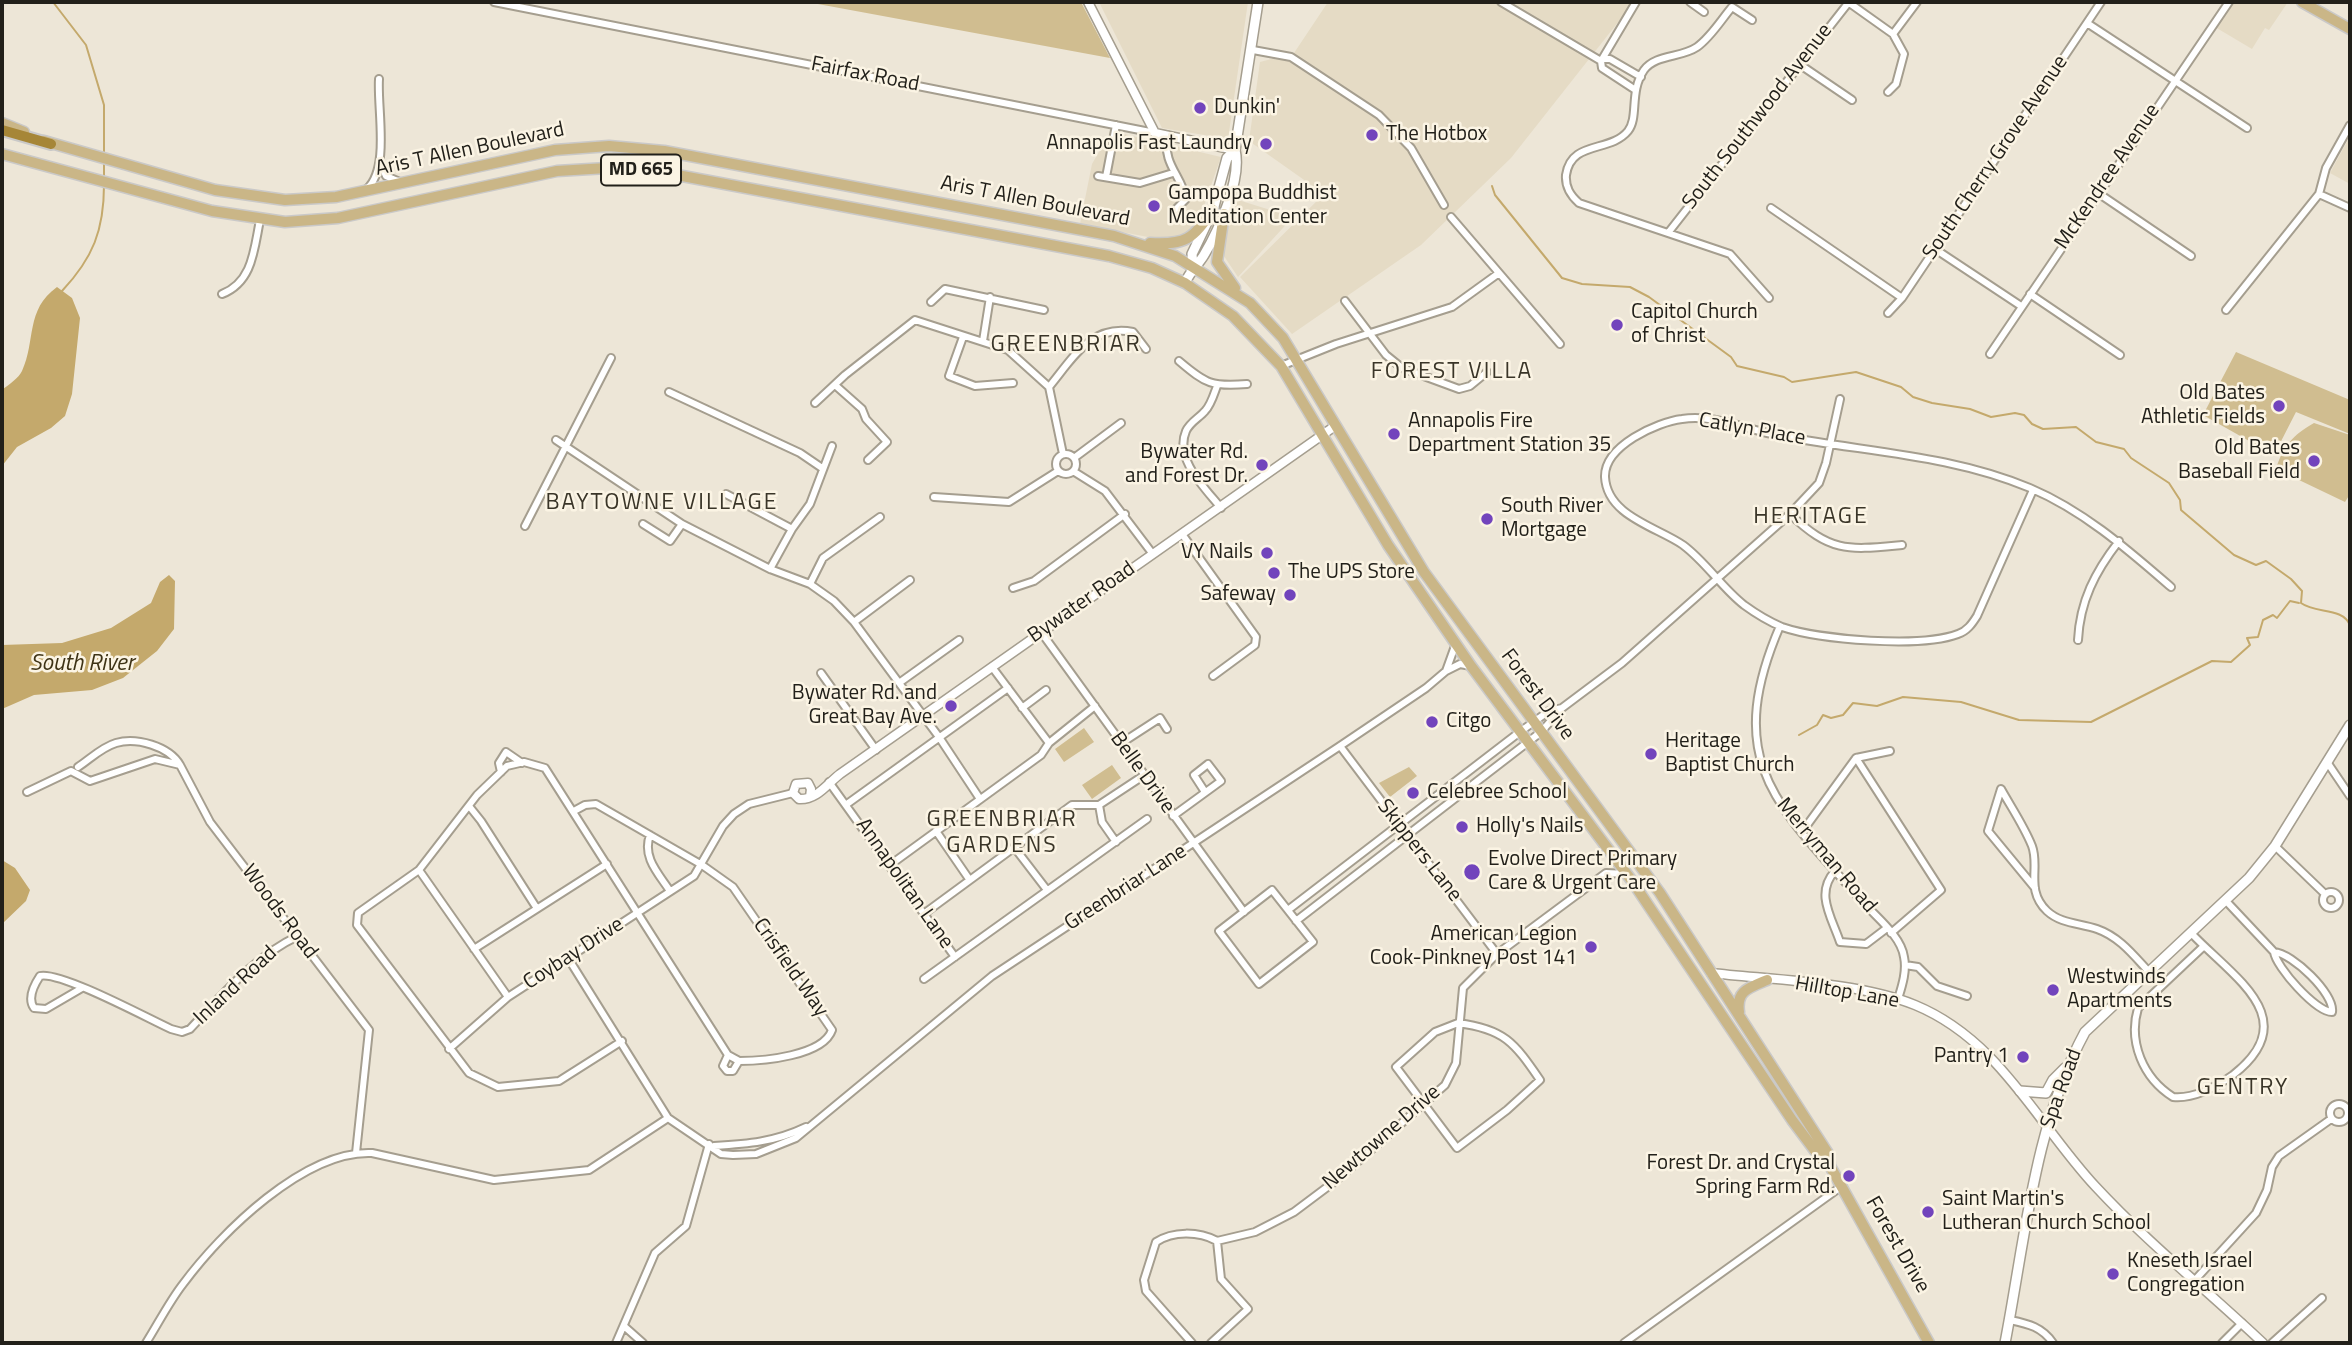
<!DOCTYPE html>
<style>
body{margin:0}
#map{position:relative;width:2352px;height:1345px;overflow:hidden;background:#ede6d7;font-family:"Titillium Web",sans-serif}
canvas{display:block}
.frame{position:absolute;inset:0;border:4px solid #22201a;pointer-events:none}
</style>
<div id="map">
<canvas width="2352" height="1345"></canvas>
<div class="frame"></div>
</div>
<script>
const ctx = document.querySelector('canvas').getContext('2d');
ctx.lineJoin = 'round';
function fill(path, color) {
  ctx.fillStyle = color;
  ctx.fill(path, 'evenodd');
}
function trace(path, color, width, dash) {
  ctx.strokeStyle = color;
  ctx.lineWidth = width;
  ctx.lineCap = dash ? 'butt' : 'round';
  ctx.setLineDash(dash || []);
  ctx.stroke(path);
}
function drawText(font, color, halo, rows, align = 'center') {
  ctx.font = font + ' "Titillium Web",sans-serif';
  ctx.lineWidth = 5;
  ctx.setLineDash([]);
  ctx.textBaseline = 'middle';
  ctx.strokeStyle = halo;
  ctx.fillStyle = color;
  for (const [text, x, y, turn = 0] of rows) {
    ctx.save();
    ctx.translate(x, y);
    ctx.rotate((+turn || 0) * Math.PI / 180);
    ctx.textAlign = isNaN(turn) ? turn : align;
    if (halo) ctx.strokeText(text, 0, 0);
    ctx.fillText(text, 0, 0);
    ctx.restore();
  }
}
fill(new Path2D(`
 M1099 2H1248L1228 139 1162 128Z
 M1328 2H1634L1511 158 1421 245 1292 334 1240 277 1324 194 1249 141 1260 62 1294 53Z
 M2232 2H2288L2269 30 2265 28 2252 49 2215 27Z
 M1111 131 1221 157 1197 226 1174 242 1080 224 1092 164Z
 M2350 136V184L2330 173Z
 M1235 199 1293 217 1238 277 1222 253Z`), '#e5dbc5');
fill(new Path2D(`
 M807 2H1081L1110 58Z
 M2236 352 2350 400V434L2296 412 2274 455 2203 415Z
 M2314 423 2350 435V494L2345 502 2276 469C2283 446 2293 435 2314 423Z
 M1084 728 1094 742 1064 762 1055 749Z
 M1112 765 1121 778 1092 799 1082 785Z
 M1409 767 1417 776 1390 797 1379 783Z`), '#d0bd90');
fill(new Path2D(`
 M57 287 72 298 80 318 72 394 65 416 51 428 17 447 2 466V390C8 385 19 378 22 371 36 341 25 310 57 287Z
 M169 575 175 581 174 629 157 651 123 678 92 690 34 695 2 709V645L62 643 111 628 151 603 160 582Z
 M2 860 15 868 30 890 26 901 2 924Z`), '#c4a96c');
trace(new Path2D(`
 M53 2 86 45 104 105V155
 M104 164V176
 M1492 186 1495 195 1562 278 1582 284 1630 287 1649 297 1731 357 1737 366 1784 377 1792 382 1856 372 1901 387 1913 397 1932 403 1970 409 1991 417 2015 413 2024 415 2032 424 2043 429 2076 427 2096 442 2124 449 2131 458 2169 483 2180 500 2181 510 2234 555 2256 565 2266 561 2291 579 2302 591 2301 603C2316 614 2342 607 2350 625
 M62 291C93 258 104 230 104 185
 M1799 735 1817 725 1823 715 1831 718 1843 715 1853 703 1877 706 1903 697 1961 702 2019 720 2091 722 2212 661 2231 662 2250 645 2247 638 2258 637 2263 620 2273 615 2277 618 2290 601 2299 603`), '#c4a96c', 2);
const minor = new Path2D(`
 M494 2 1155 133
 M1501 2 1601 61 1602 68 1634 89
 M1690 2 1704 12
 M1848 2 1893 34 1904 54 1896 84 1888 92
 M1752 20 1732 7C1721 20 1711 37 1697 47 1681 58 1656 54 1644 70 1629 92 1639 117 1628 131 1610 153 1571 140 1566 175 1565 187 1570 195 1579 203L1730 254 1769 298
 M2087 23 2247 128
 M1893 34 1917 2
 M1253 50 1291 57 1379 115 1411 148 1444 205
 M1602 59H1610L1641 77
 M1601 61 1636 2
 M1799 64 1852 100
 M1167 135C1163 166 1181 174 1186 199L1175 210
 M381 165 386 176 400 182
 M1098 176 1140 183 1173 173
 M1106 177 1116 125
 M367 189C390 168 377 109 379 79
 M2098 193 2191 256
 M2319 194 2350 208
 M1771 208 1902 298
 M1451 217 1560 344
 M1668 233 1849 2
 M1935 249 2021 306
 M222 294C253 282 254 249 260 220
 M2030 294 2120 355
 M1345 301 1386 355 1402 368 1459 389 1470 386 1487 372
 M931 302 945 289 1044 310
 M2226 310 2319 194 2326 168 2350 125
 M1888 313 1902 298 2101 2
 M963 337 949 376 975 386 1013 383
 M983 341 990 297
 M1990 354 2229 2
 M1179 361C1206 384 1212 387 1247 384
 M1281 366 1336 344 1452 307 1499 273
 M835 385 862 409 866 419 887 442 868 460
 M1217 386C1214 394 1211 405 1205 411 1199 418 1190 422 1186 431 1174 459 1205 488 1221 508
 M1049 387C1073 358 1091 324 1133 332L1146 349
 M669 392 800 453 822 468
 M815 403 845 375 915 320 1008 350 1049 387 1063 454
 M556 440 682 524 770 569 810 584 834 601 854 622 939 737 980 799
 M1056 464a10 10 0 1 1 20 0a10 10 0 1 1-20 0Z
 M1074 458 1121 423
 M1073 471 1105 491 1152 553
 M2033 490 1977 616C1972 624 1967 631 1958 634 1921 648 1820 640 1782 627 1770 622 1755 613 1744 605 1722 588 1706 562 1683 545 1657 527 1607 516 1605 477 1604 446 1657 422 1682 419 1712 414 1743 428 1772 434 1859 452 1946 453 2030 488 2084 511 2127 549 2171 587
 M726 494 792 529
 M934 497 1009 502 1058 471
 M1790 514C1831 553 1848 550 1902 545
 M643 524 670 541 682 524
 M525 526 611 358
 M1182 534 1256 637 1255 645 1213 676
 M770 569 792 529 810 504 832 446
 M810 584 823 558 880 517
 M1013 588 1034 581 1125 514
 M854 622 910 580
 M1780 626C1722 761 1776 805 1863 902 1877 918 1901 936 1904 957 1907 971 1902 986 1898 999
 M1041 632 1244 912
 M2078 640C2080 601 2095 572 2119 541
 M992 667 1049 743
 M1446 671 1455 646
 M821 673 876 750
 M899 683 959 640
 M1022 708 1046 690
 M1120 744 1160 718 1167 729
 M1340 746 1497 954
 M1856 758 1941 890 1891 933
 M2327 762 2350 796
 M78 767C90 759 102 747 116 743 136 737 169 746 180 765
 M501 772 499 763 506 752 522 763
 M829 782 955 957
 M27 792 71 771 90 781 155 759 180 765 210 822 369 1030 356 1153
 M847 804 1008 688
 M1099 805 1102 822 1116 842
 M469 806 481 821 536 907
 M574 811 585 805 596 804 702 865 733 887 832 1030C823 1056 763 1061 739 1061
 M1173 816 1221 781 1208 764 1194 775 1205 792
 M936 831 969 879
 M1802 832 1856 758 1890 751
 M650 835C642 857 658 873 670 891
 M2275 846 2325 894
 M1014 847 1047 890
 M890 865 1041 755 1049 743 1095 706
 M419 870 508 997
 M1835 871C1815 893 1831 916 1840 942L1866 944 1887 928
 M2035 888 1988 831 2001 789C2011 807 2024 826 2032 846 2040 867 2025 890 2047 911 2061 924 2080 923 2097 929 2120 937 2134 956 2150 973
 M1272 890 1313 942 1259 984 1219 931Z
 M2323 900a8 8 0 1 1 16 0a8 8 0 1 1-16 0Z
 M2227 902 2274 952C2276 967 2316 1012 2332 1012 2335 994 2292 953 2274 952
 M1288 910 1521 731 1549 711 1562 708
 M925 913 1072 805H1099L1143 776
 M1296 921 1541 732 1562 708 1622 663 1790 514 1819 483 1826 463 1840 399
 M2192 934C2234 978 2305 1019 2233 1075 2216 1087 2194 1099 2173 1097 2143 1078 2128 1042 2138 1008L2204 946
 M474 949 607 864
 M568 958 668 1118 721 1154 733 1155 756 1154 796 1138 992 976 1340 746 1426 688 1446 671 1460 664 1471 666
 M1905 965 1918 967 1937 986 1967 996
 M924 979 1147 819
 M82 988 46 1009 34 1008C27 998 34 985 40 976 60 971 147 1018 171 1029L182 1032 190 1029C222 995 255 956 298 936
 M1458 1023C1504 1029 1514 1042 1540 1080L1507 1110 1457 1148 1396 1067 1435 1032Z
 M622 1041 559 1081 498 1087 469 1073 357 925 358 913 419 870 477 795 507 766 524 762 545 768 728 1055 723 1066 727 1071H733L739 1061 728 1055
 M449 1049 508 997 694 876 723 826 734 814 749 804 793 793
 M2330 1113a9 9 0 1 1 18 0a9 9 0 1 1-18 0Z
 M714 1146C747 1144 775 1142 806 1127
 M2195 1280 2256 1213 2267 1190 2272 1167 2279 1156 2331 1119
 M2010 1320C2029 1324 2042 1327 2053 1343
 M625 1327 643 1343
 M146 1343C158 1324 169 1302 183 1284 221 1233 304 1150 372 1153L494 1180 589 1170 668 1118
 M616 1343 655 1253 686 1226 709 1144
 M1192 1343 1146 1291 1144 1280 1156 1242C1173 1231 1198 1231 1217 1241L1255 1232 1294 1212 1338 1179 1445 1085 1456 1063 1463 988 1497 954 1606 873 1627 874
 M1211 1343 1248 1309 1221 1279 1217 1241
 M1624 1343 1842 1186
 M2222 1343 2242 1323
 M2272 1343 2322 1298`);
const tertiary = new Path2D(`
 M1088 2 1155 133 1235 150
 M810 797 811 789 808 783 796 784 793 793 799 799C817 800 827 784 840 774L1335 426
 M1711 973C1773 980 1858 982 1915 1005 2000 1040 2037 1124 2096 1187 2148 1243 2208 1291 2263 1343`);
const secondary = new Path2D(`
 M1193 266 1192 254 1213 210 1227 158 1235 150
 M1185 283C1190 271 1198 265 1204 255 1219 230 1242 179 1235 150L1258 2
 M2020 1091 2046 1093 2053 1080 2065 1068
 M2005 1343C2025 1240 2034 1126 2085 1032L2249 878 2275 846 2350 725`);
const primary = new Path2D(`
 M2302 2 2350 29
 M2 123 24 132
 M44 141 215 190 285 200 336 197 555 150 609 146 664 151 1114 236 1175 256 1250 303 1283 338 1424 572 1660 893 1829 1155 1830 1166 1929 1343
 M2 154 212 211 285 222 338 218 557 171 607 168 661 172 1109 256 1152 268 1185 283 1233 316 1281 366 1388 545 1471 666 1632 881 1792 1120 1822 1160 1830 1166
 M1224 214 1217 262 1235 288
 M1150 243C1187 245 1192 239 1213 210
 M1739 1012C1736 991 1748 988 1767 980`);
const motorway = new Path2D(`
 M2 130 51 144`);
trace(minor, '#a59e8f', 10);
trace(tertiary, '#a59e8f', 11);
trace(secondary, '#a59e8f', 12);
trace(primary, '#cac9c8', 13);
trace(motorway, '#cac9c8', 14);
trace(minor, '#fff', 6);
trace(tertiary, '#fff', 8);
trace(secondary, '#fff', 9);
trace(primary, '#cab687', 10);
trace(motorway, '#a68637', 10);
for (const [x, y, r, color] of [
 [1200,108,7,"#7244bc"],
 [1372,135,7,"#7244bc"],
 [1266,144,7,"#7244bc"],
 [1154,206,7,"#7244bc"],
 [1617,325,7,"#7244bc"],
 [2279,406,7,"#7244bc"],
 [1394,434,7,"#7244bc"],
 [2314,461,7,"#7244bc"],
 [1262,465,7,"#7244bc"],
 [1487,519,7,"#7244bc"],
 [1267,553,7,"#7244bc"],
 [1274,573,7,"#7244bc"],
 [1290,595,7,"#7244bc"],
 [951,706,7,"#7244bc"],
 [1432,722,7,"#7244bc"],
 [1651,754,7,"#7244bc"],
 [1413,793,7,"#7244bc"],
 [1462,827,7,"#7244bc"],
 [1472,872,9,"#7244bc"],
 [1591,947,7,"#7244bc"],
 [2053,990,7,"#7244bc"],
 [2023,1057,7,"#7244bc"],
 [1849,1176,7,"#7244bc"],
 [1928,1212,7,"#7244bc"],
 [2113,1274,7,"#7244bc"]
]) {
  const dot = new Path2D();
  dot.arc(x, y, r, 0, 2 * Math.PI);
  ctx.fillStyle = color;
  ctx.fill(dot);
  trace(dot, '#fbf4e4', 2.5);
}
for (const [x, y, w] of [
 [641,170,80]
]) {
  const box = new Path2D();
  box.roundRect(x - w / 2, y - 15.5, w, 31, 5);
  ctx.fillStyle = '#fbf4e4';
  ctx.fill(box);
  trace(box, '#22201a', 2);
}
drawText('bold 19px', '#22201a', null, [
 ["MD 665",641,170]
]);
drawText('21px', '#22201a', '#fbf4e4', [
 ["Fairfax Road",865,75,11],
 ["South Southwood Avenue",1758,117,-52],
 ["Aris T Allen Boulevard",470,150,-12],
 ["South Cherry Grove Avenue",1996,158,-56],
 ["McKendree Avenue",2108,177,-56],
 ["Aris T Allen Boulevard",1035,202,11],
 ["Catlyn Place",1752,430,10],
 ["Bywater Road",1082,603,-35],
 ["Forest Drive",1537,695,53],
 ["Belle Drive",1142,773,54],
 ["Skippers Lane",1419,851,52],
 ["Merryman Road",1826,856,50],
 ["Annapolitan Lane",904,884,55],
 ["Greenbriar Lane",1126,888,-33],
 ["Woods Road",279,912,53],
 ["Coybay Drive",574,954,-33],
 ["Crisfield Way",790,968,55],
 ["Inland Road",236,986,-43],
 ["Hilltop Lane",1847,993,10],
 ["Spa Road",2062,1089,-70],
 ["Newtowne Drive",1382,1138,-41],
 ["Forest Drive",1897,1245,60]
]);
drawText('21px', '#22201a', '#fbf4e4', [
 ["Dunkin'",1214,108],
 ["The Hotbox",1386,135],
 ["Annapolis Fast Laundry",1252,144,"right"],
 ["Gampopa Buddhist",1168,194],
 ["Meditation Center",1168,218],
 ["Capitol Church",1631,313],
 ["of Christ",1631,337],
 ["Old Bates",2265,394,"right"],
 ["Athletic Fields",2265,418,"right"],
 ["Annapolis Fire",1408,422],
 ["Department Station 35",1408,446],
 ["Old Bates",2300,449,"right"],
 ["Baseball Field",2300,473,"right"],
 ["Bywater Rd.",1248,453,"right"],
 ["and Forest Dr.",1248,477,"right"],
 ["South River",1501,507],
 ["Mortgage",1501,531],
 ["VY Nails",1253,553,"right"],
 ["The UPS Store",1288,573],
 ["Safeway",1276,595,"right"],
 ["Bywater Rd. and",937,694,"right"],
 ["Great Bay Ave.",937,718,"right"],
 ["Citgo",1446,722],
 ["Heritage",1665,742],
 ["Baptist Church",1665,766],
 ["Celebree School",1427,793],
 ["Holly's Nails",1476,827],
 ["Evolve Direct Primary",1488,860],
 ["Care & Urgent Care",1488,884],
 ["American Legion",1577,935,"right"],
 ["Cook-Pinkney Post 141",1577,959,"right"],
 ["Westwinds",2067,978],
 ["Apartments",2067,1002],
 ["Pantry 1",2009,1057,"right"],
 ["Forest Dr. and Crystal",1835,1164,"right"],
 ["Spring Farm Rd.",1835,1188,"right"],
 ["Saint Martin's",1942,1200],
 ["Lutheran Church School",1942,1224],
 ["Kneseth Israel",2127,1262],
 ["Congregation",2127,1286]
], 'left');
ctx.letterSpacing = '2px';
drawText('23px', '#3a3528', '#fbf4e4', [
 ["GREENBRIAR",1066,345],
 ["FOREST VILLA",1452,372],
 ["BAYTOWNE VILLAGE",662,503],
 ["HERITAGE",1811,517],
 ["GREENBRIAR",1002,820],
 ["GARDENS",1002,846],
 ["GENTRY",2243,1088]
]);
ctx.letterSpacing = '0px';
drawText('italic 23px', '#3e3316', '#fbf4e4', [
 ["South River",82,664]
]);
</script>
